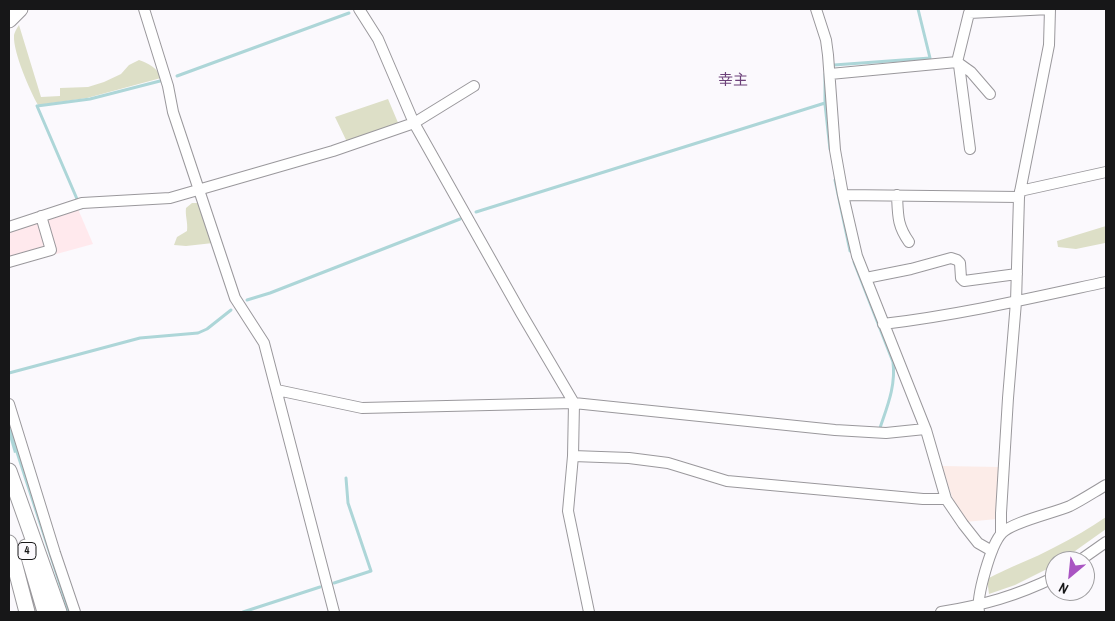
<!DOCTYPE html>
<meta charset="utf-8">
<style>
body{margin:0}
#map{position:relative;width:1115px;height:621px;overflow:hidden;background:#fbf9fd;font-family:"Archivo Narrow",sans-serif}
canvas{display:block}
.frame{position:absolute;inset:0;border:10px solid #171718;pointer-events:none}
.north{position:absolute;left:1045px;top:551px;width:50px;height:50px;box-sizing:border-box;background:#fbf9fd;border:1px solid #a09fa1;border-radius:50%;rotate:208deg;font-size:14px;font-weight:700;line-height:20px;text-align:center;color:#171718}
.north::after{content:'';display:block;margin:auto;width:18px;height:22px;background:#a954c2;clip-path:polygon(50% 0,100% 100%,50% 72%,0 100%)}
</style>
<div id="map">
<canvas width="1115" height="621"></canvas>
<div class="frame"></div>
<div class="north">N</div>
</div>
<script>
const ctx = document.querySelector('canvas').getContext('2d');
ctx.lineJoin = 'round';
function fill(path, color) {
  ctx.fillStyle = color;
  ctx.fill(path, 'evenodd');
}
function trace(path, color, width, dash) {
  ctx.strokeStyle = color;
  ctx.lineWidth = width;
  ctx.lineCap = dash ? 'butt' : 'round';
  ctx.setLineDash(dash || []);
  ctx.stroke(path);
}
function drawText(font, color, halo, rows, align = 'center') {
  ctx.font = font + ' "Archivo Narrow","Noto Sans JP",sans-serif';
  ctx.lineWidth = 4;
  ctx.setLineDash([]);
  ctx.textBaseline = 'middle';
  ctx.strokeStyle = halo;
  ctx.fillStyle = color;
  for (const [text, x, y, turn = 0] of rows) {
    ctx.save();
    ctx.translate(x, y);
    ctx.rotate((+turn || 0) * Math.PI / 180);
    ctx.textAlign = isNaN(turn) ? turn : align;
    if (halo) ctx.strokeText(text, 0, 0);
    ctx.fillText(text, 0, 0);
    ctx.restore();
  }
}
fill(new Path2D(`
 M78 209 93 244 9 267V231Z`), '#ffe9ed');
fill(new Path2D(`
 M942 466 1000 467 997 519 965 522 952 497Z`), '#fcece8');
fill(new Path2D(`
 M19 25 41 97 60 96V88L88 87 104 82 121 74 129 65 139 60C148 63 158 68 161 78L87 98 38 105C30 91 13 52 14 36 14 33 17 28 19 25Z
 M388 99 399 125 347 142 335 117Z
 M192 203H200L213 243 186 246 174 245 177 237 187 231C188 222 185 216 186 208Z
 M1106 226V242L1105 243 1076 249 1058 247 1057 241Z
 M1106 517V529L1061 561H1055V565L1015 585 989 594 987 579C1009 567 1033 559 1055 547 1073 538 1090 528 1106 517Z`), '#dddfc7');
fill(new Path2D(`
 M9 415 20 451 14 453 9 436Z`), '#add6d8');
trace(new Path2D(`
 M834 65 930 58 918 9
 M177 76 349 13
 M825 104 830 149
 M835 180 850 251
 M77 199 37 106 90 99 160 81
 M476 212 825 103V74
 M854 262 893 362C896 386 887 407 880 428
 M247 300 270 293 460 219
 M9 373 140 338 198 333 207 329 231 310
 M16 449 69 612
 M334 583 371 571 348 503 346 478
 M243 612 320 587`), '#add6d8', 3);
const minor = new Path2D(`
 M144 9 168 86 173 112 235 298 264 343 334 612
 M359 9 378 39 414 123 521 313 574 403 573 456 568 511 589 612
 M816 9 826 40 828 55 835 150 843 195 857 256 926 430 946 499 963 524 978 543 992 551
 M957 62 959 65 970 149
 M957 62 971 72 990 94
 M830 74 957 62 969 13 1050 9
 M1020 191 1106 172
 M843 195 1019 197
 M897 195C898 215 897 225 909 242
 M9 227 82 203 170 198 333 151 414 123 474 86
 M9 262 51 250 41 216
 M866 278 911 269 951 258 957 260 960 263 961 278 964 281 1017 274
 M883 324C959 315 1032 298 1106 282
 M277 390 362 408 574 403 835 430 886 433 925 429
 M9 404 55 553 75 612
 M573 456 629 458 668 463 727 481 923 499H946
 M1001 533V513L1008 398 1016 302 1019 197 1049 45 1050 9
 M1079 561 1106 542
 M941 612C984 605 1016 596 1055 577
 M979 612C976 597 991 544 1002 533 1012 522 1054 513 1070 506 1082 500 1094 492 1106 485`);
const highway = new Path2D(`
 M9 20 20 9
 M9 471 59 612
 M9 543 27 612
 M26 547 45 612`);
trace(minor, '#9a989c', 12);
trace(highway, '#9a989c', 17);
trace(minor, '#fff', 10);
trace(highway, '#fff', 15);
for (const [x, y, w] of [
 [27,551,18]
]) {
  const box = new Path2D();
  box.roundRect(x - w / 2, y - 8.5, w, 17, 4);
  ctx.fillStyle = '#fbf9fd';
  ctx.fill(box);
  trace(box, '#171718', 1);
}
drawText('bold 11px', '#171718', null, [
 ["4",27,551]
]);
drawText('15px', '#6c4179', '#fbf9fd', [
 ["幸主",733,81]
]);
</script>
